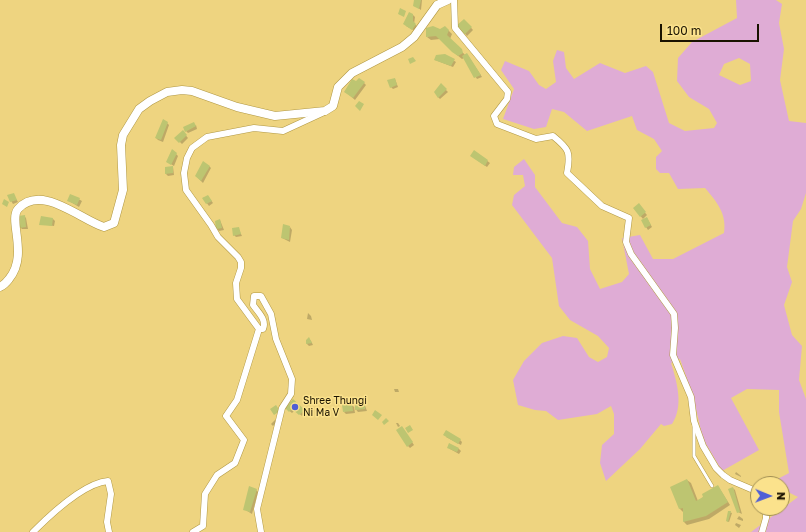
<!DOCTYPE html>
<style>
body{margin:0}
#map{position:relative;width:806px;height:532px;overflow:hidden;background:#eed480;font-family:"Golos Text",sans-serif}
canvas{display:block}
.north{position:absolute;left:750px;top:476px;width:40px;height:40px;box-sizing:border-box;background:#fbe28c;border:1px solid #a18f54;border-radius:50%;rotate:91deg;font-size:11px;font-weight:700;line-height:16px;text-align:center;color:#191200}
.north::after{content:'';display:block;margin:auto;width:14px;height:18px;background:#505fd5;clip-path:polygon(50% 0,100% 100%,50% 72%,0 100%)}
.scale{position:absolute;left:660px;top:24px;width:99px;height:18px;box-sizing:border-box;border:2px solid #191200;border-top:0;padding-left:5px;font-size:12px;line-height:14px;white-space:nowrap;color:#191200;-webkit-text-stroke:3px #fbe28c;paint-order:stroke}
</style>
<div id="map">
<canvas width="806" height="532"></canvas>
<div class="north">N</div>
<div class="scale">100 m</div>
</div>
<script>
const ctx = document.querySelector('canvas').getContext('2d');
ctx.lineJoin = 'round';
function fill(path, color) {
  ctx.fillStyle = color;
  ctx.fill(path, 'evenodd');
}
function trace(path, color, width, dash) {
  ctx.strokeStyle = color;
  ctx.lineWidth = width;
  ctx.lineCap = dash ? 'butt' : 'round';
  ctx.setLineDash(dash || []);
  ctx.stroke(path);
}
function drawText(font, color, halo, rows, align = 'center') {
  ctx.font = font + ' "Golos Text",sans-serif';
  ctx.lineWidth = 3;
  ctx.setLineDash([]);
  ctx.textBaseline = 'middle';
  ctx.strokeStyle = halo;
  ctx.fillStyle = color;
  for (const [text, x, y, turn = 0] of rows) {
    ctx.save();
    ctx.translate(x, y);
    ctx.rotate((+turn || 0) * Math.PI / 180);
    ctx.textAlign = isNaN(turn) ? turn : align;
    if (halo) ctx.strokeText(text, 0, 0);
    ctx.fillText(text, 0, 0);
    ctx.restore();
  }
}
fill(new Path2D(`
 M736 0H776L782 4 779 23 784 49 780 80 789 121 806 123V193L801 209 793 221 787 267 792 282 784 305 792 335 802 346 799 380 806 399V532H751L798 497 782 489V484L770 483 789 473 779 412V390L747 389 731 398 759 450 722 471 703 439 693 396 680 359 671 363C677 382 684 406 672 424L664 426 661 424 640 449 606 481 600 463 602 445 614 434V414L611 406 597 414 558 420 546 411 535 410 518 405 513 380 524 361 542 343 563 336 577 338 589 357 598 362 607 357 609 348 598 336 570 320 559 306 552 258 512 205 514 195 525 186 523 175H513L514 167 524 159 535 175V187L562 223 577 227 588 241 590 269 600 289 622 282 629 274 622 238 640 235 653 259H673L724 233C727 214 717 202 705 188L678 189 669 173H660L656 169V157L662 151 654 139 637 130 632 116 587 131 564 112 552 109 546 127 534 129 503 119 514 89 501 70 505 61 529 71 539 85 546 89 556 82 553 61 557 50 564 52 566 68 574 79 600 63 625 73 646 66 653 72 669 123 685 131 714 128 717 123 709 109 689 97 677 81 678 58 692 42 737 18ZM739 58 750 64 751 81 740 85 719 75 724 64Z`), '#dfacd5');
fill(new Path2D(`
 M414 0H422L421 10 414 5Z
 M413 15 415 17 414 24 417 26 415 31 406 26Z
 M464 20 473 30 467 36 458 26Z
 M445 27 452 34 450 39 466 56 469 57 482 77 477 79 464 58 462 59 457 55 440 39 431 40 427 37Z
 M445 55 456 62 453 67 435 60Z
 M395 79 398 87 393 89 391 87Z
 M356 83H364L366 85 355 100 348 94Z
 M441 85 448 92 440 99 438 97Z
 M167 123 169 125 163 142 158 140 156 138Z
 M196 125 197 129 188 133 186 131Z
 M183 132 188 138 182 144 176 138Z
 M474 151 490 163 487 167 474 158Z
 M176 154 178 156 174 166 169 163Z
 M209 166 211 168 203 183 198 178Z
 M173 167 174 175 168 176 166 174V168Z
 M13 194 18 202 13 204 8 196Z
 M71 195 82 201 79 207 69 201Z
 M208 196 213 203 209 206 203 198Z
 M638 205 647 215 643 219 634 208Z
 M24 216 26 218 28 229H22L20 227Z
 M647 218 652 227 648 230 642 221Z
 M53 219 55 221 54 226 41 224Z
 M220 220 224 230 219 231 217 229Z
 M290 227 292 230 290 242 282 238Z
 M238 228 242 236 236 237 234 235Z
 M308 313 311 316 312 320 307 319Z
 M309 339 311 341 313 345 309 346 307 344V340Z
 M394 389H398L399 392H395Z
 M293 400 306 412 302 416 295 410 292 413 286 408Z
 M364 403 367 411 358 412 354 407 355 413 346 414 344 412 352 405 356 409Z
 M275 420 277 422 273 426 271 424Z
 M396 423H398L400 426 398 427Z
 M404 430 414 445 410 448 408 446Z
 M446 431 460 440 462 442 461 445 446 437Z
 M449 445 459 449 461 451 459 454 450 449 448 447Z
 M736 472 741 476V477L735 474Z
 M687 480 691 483 698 501 718 486 730 505 709 519 687 525 684 522V513L680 509 672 488Z
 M733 488 735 490 742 514 738 512Z
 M256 490 258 492 252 514 244 509Z
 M729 512 732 513 729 522 727 521Z
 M739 516 743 519V521L737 519Z
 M736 523 741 525 739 528 735 525Z`), '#0003');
fill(new Path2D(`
 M414 0H421L419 9 413 6Z
 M400 8 406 11 404 17 398 14Z
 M409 12 413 14V21L416 24 412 30 403 24Z
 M464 19 472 27 464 35 456 26Z
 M433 26 440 29 445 26 449 30 447 35 462 49 463 53 458 56 452 52 436 36 426 37V28Z
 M467 53 481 75 474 78 462 56Z
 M445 54 455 59 451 66 434 60 436 55Z
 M413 57 416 61 410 64 408 59Z
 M359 78 365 82 353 98 344 92 352 79 356 81Z
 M395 78 397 85 390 88 387 80Z
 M441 83 447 89 438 98 434 92Z
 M359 101 364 104 360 111 355 106Z
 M163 119 168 122 161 140 155 138Z
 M194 122 196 126 185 132 183 127Z
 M183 130 187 135 179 143 174 138Z
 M172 149 177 153 171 165 166 162Z
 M474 150 488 160 485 166 470 156Z
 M203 161 210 166 201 181 195 176Z
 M173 166V173L165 174V167Z
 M14 193 17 200 10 202 7 195Z
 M70 194 80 198 77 205 67 201Z
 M208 195 212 201 206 204 202 198Z
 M4 199 9 202 7 207 2 204Z
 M639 203 646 212 640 217 633 208Z
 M25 215 26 227 19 228 18 216Z
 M41 216 53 218 52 226 39 225Z
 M647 217 651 225 645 228 641 220Z
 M220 219 222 228 216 229 215 221Z
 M283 224 290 226 289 240 281 238Z
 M239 227 241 234 233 236 232 228Z
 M309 337 312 343 306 344V340Z
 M293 399 305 410 299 415 292 409 289 412 285 408Z
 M365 402V409L355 410V403Z
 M352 404 353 411 343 412 342 405Z
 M276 405 280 411 274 415 270 409Z
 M375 410 382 415 378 420 372 415Z
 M386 418 389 421 384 425 382 422Z
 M410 425 413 430 408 433 405 428Z
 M402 426 413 442 407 447 396 430Z
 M446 430 461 439 458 444 443 435Z
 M449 443 459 448 457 452 447 448Z
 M687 479 696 501 703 497 702 494 718 485 728 502 706 516 683 522V508L679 509 670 487Z
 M249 486 257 489 250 512 243 510Z
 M733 487 740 512 737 513 728 489Z
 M728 511H731L728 522 726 521Z`), '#bdc571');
const service = new Path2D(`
 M694 423V456L712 486`);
const minor = new Path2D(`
 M454 0 455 28 508 92 507 99 494 116 497 124 536 139 553 136C569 149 571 152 567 173L602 206 629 218 626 242 631 254 674 314 675 328 673 355 691 397 694 421 703 446 716 468 723 475 730 480 758 492
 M33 532C50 515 84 483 108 481L111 494 107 522 109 532
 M193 532 203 526 205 494 217 475 235 463 244 440 226 416 237 400 259 329
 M261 532 257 509 282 408 291 394 292 379 276 339 271 314 261 296H254L253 305C258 312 267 320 263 329H259L237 299 236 283 241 268V262L238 257 218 237 211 225 186 190 184 173 187 158 192 148 207 137 254 128 283 131 322 113
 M762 532 766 518V508`);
const tertiary = new Path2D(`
 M0 287C4 285 6 283 9 279 29 255 8 220 18 209 41 183 81 220 104 227L114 223 123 190 121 145 123 135 139 109 150 101 167 92 182 90 192 91 237 107 275 116 325 111 333 106 338 87 352 73 402 47 414 37 437 5 448 0`);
trace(service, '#b19843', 4);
trace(minor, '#b19843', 7);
trace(tertiary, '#b19843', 9);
trace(service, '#fff', 3);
trace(minor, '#fff', 6);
trace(tertiary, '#fff', 8);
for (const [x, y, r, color] of [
 [295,407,4,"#505fd5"]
]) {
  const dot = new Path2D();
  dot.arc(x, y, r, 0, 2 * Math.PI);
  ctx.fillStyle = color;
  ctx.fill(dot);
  trace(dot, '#fbe28c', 1.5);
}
drawText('10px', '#191200', '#fbe28c', [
 ["Shree Thungi",303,401],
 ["Ni Ma V",303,413]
], 'left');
</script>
